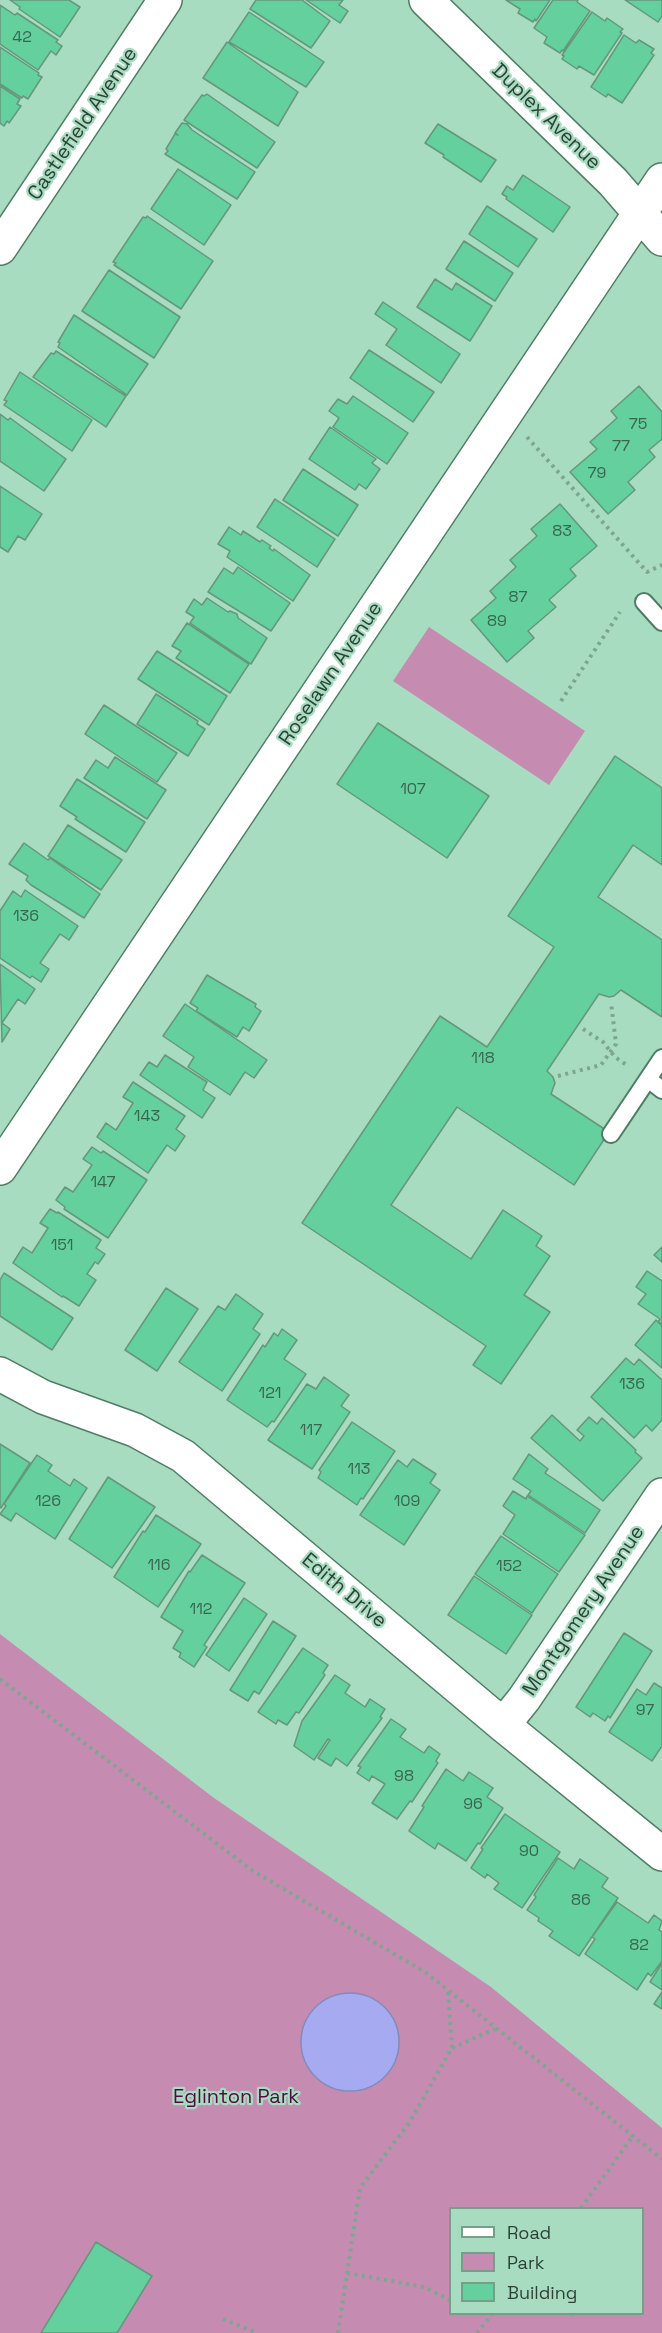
<!DOCTYPE html>
<style>
body{margin:0}
#map{position:relative;width:662px;height:2333px;overflow:hidden;background:#a8dcc0;font-family:"Space Grotesk",sans-serif}
canvas{display:block}
.legend{position:absolute;left:449px;top:2207px;width:195px;height:108px;box-sizing:border-box;background:#a8dcc0;border:2px solid #779e89;margin:0;padding:8px 10px;list-style:none;font-size:18px;color:#2d4237}
.legend li{display:flex;align-items:center;gap:12px;height:30px}
.legend b{width:30px;border:2px solid #779e89}
</style>
<div id="map">
<canvas width="662" height="2333"></canvas>
<ul class="legend">
<li><b style="height:8px;background:#fff"></b>Road</li>
<li><b style="height:16px;background:#c68bb1"></b>Park</li>
<li><b style="height:16px;background:#63d09d"></b>Building</li>
</ul>
</div>
<script>
const ctx = document.querySelector('canvas').getContext('2d');
ctx.lineJoin = 'round';
function fill(path, color) {
  ctx.fillStyle = color;
  ctx.fill(path, 'evenodd');
}
function trace(path, color, width, dash) {
  ctx.strokeStyle = color;
  ctx.lineWidth = width;
  ctx.lineCap = dash ? 'butt' : 'round';
  ctx.setLineDash(dash || []);
  ctx.stroke(path);
}
function drawText(font, color, halo, rows, align = 'center') {
  ctx.font = font + ' "Space Grotesk",sans-serif';
  ctx.lineWidth = 4.5;
  ctx.setLineDash([]);
  ctx.textBaseline = 'middle';
  ctx.strokeStyle = halo;
  ctx.fillStyle = color;
  for (const [text, x, y, turn = 0] of rows) {
    ctx.save();
    ctx.translate(x, y);
    ctx.rotate((+turn || 0) * Math.PI / 180);
    ctx.textAlign = isNaN(turn) ? turn : align;
    if (halo) ctx.strokeText(text, 0, 0);
    ctx.fillText(text, 0, 0);
    ctx.restore();
  }
}
fill(new Path2D(`
 M429 627 585 731 549 785 393 681Z
 M0 1634 214 1798 491 1987 662 2128V2333H0ZM450 2208H642V2314H450Z`), '#c68bb1');
const water = new Path2D(`
 M301 2042a49 49 0 1 1 98 0a49 49 0 1 1-98 0Z`);
fill(water, '#a6aaf1');
trace(water, '#828bb9', 1.5);
const building = new Path2D(`
 M10 0H69L80 7 60 37 19 9 20 7Z
 M256 0H302L330 21 311 48 250 9Z
 M306 0H343L339 5 348 11 340 23Z
 M506 0H550L536 21 535 19 533 22 518 13 520 9Z
 M553 0H578L577 2 590 11 563 51 562 50 560 53 544 43 547 37 534 28Z
 M625 0H662V16L658 22Z
 M0 5 15 15 17 13 58 40 56 42 62 46 56 55 51 51 38 70 0 44Z
 M249 12 324 62 306 87 229 42Z
 M592 12 605 21 607 18 623 29 620 32 622 33 594 75 579 66 577 69 562 59 564 56 562 55Z
 M624 35 636 43 639 40 654 49 651 53 654 55 622 103 608 94 606 97 591 87Z
 M227 42 298 92 278 126 203 78Z
 M0 47 39 73 38 75 42 77 28 99 23 96 22 98 0 84Z
 M0 86 20 99 17 104 21 106 9 123 7 121 4 126 0 123Z
 M207 94 275 142 257 168 184 120 202 95 204 96Z
 M182 123 187 124 192 130 255 172 237 199 165 154 168 151 166 149 175 134 178 135 175 133Z
 M438 124 496 160 481 182 443 157 444 155 425 143Z
 M178 169 231 205 204 245 151 209Z
 M523 175 570 207 553 232 506 199 507 197 502 194 507 186 513 190Z
 M487 206 537 239 518 267 469 234Z
 M147 216 213 261 181 309 114 265 116 263 113 262 143 217 146 218Z
 M464 241 513 273 495 301 446 269Z
 M109 270 180 317 154 358 82 311Z
 M435 279 452 290 456 283 492 306 470 341 417 307Z
 M383 302 460 354 441 383 386 345 397 329 375 314Z
 M74 315 148 364 127 395 58 347 60 343 58 342Z
 M369 350 434 392 413 422 350 378Z
 M56 351 126 396 106 427 33 377 51 353 54 354Z
 M20 372 92 420 72 451 4 405 7 401 4 400Z
 M639 386 662 412V439L649 450 655 457 628 482 635 490 608 514 570 472 597 449 590 442 617 418 611 411Z
 M353 396 408 433 387 464 333 427 339 418 329 411 338 399 347 404Z
 M0 414 8 420 10 418 66 459 44 491 0 461Z
 M330 427 376 459 372 463 380 469 366 489 359 484 355 490 309 459Z
 M303 469 358 505 338 536 283 500Z
 M0 486 42 514 25 540 18 536 8 552 0 547Z
 M275 499 335 539 317 567 257 527Z
 M560 504 597 546 570 569 576 576 549 600 556 607 528 631 534 638 507 662 471 620 496 598 490 591 516 567 510 560 537 536 531 529Z
 M229 527 241 535 243 531 260 542 262 540 271 546 269 548 273 551 274 549 310 575 293 601 227 557 230 551 218 544Z
 M238 567 290 603 271 631 208 592 224 568 233 574Z
 M207 598 228 612 230 611 237 614 238 618 267 638 251 664 190 623 194 617 186 612 194 599 202 605Z
 M187 623 249 664 230 693 176 658 181 651 172 646Z
 M157 651 227 696 209 725 138 679Z
 M156 694 198 721 197 724 205 729 188 756 137 724Z
 M104 705 177 753 157 782 85 734Z
 M378 723 489 796 447 858 337 784Z
 M615 756 662 788V865L633 845 598 897 662 940V1017L621 990 614 996 609 997 599 994 547 1071 553 1077 555 1083 551 1094 609 1132 574 1185 457 1107 391 1205 471 1259 503 1210 542 1236 536 1246 550 1256 524 1295 550 1312 501 1384 473 1365 486 1346 302 1223 440 1016 487 1047 554 947 508 916Z
 M115 757 166 790 147 819 84 778 96 760 108 768Z
 M77 779 145 822 126 852 75 819 77 817 60 806Z
 M68 825 122 860 101 890 48 856Z
 M24 843 48 860 50 858 100 894 84 918 31 885 26 880 28 876 9 864Z
 M25 890 78 926 69 940 60 934 40 963 49 969 41 982 32 976 30 978 0 958V911L13 891 21 897Z
 M0 964 35 989 25 1004 18 999 2 1023 10 1029 2 1042Z
 M207 975 256 1004 255 1007 261 1011 249 1031 243 1027 237 1037 196 1011 198 1008 190 1003Z
 M185 1004 267 1060 254 1078 245 1072 230 1095 188 1067 194 1057 163 1036Z
 M165 1055 207 1082 203 1090 215 1098 202 1118 140 1075 149 1062 157 1067Z
 M133 1082 185 1116 176 1129 185 1136 175 1151 167 1145 148 1173 97 1137 106 1123 116 1130 133 1103 123 1097Z
 M92 1147 101 1153 103 1151 147 1180 108 1238 64 1209 65 1207 56 1200 65 1187 73 1192 92 1165 83 1159Z
 M50 1209 57 1213 58 1212 101 1240 96 1248 105 1254 98 1264 95 1262 87 1274 96 1280 79 1306 63 1296 62 1297 13 1263 23 1247 32 1253 48 1228 40 1223Z
 M662 1247V1262L654 1255Z
 M647 1271 662 1281V1324L658 1322 660 1319 638 1304 646 1294 636 1287Z
 M4 1273 73 1318 52 1350 0 1316V1280Z
 M166 1288 198 1309 157 1371 125 1350Z
 M236 1294 263 1314 253 1329 260 1334 222 1391 179 1362 218 1306 225 1310Z
 M656 1320 662 1326V1368L635 1345Z
 M282 1329 297 1340 284 1359 306 1374 274 1422 272 1421 267 1427 227 1400 263 1345 265 1347 274 1333 278 1336Z
 M626 1358 634 1365 639 1359 662 1380V1420L652 1431 646 1425 634 1438 591 1397Z
 M324 1377 349 1395 341 1406 350 1412 312 1469 268 1440 307 1384 316 1389Z
 M552 1415 580 1441 584 1436 577 1430 589 1417 597 1424 602 1418 636 1450 635 1452 642 1458 603 1501 531 1438Z
 M352 1422 395 1451 363 1499 361 1498 357 1505 318 1478 321 1472 319 1470Z
 M0 1444 30 1463 1 1508 0 1507Z
 M529 1454 548 1469 545 1473 600 1510 585 1533 528 1495 531 1491 513 1479Z
 M37 1455 52 1465 48 1471 70 1486 74 1479 87 1488 55 1539 16 1513 11 1521 0 1514 6 1506 4 1504Z
 M413 1459 436 1474 430 1483 440 1490 404 1545 360 1515 398 1460 407 1467Z
 M108 1477 155 1507 112 1568 69 1539Z
 M513 1491 526 1499 527 1496 585 1535 559 1572 503 1534 515 1515 503 1506Z
 M156 1515 201 1544 158 1607 114 1577 143 1531 145 1532Z
 M501 1536 558 1574 532 1613 475 1574Z
 M202 1555 245 1583 204 1645 207 1647 194 1667 179 1657 181 1653 173 1648 183 1631 161 1617 189 1571 190 1572Z
 M474 1576 532 1615 506 1654 448 1615Z
 M244 1598 267 1614 229 1671 206 1655Z
 M273 1621 296 1636 259 1694 254 1691 248 1701 230 1690Z
 M624 1633 652 1651 610 1718 608 1716 605 1721 593 1713 590 1717 576 1707Z
 M303 1648 328 1665 323 1673 325 1675 299 1713 296 1712 287 1725 278 1720 276 1724 258 1712Z
 M335 1675 350 1685 345 1693 365 1707 370 1699 385 1709 380 1717 382 1718 347 1766 336 1758 331 1766 318 1758 330 1740 328 1739 314 1760 294 1746 302 1721Z
 M654 1683 662 1688V1746L652 1761 609 1732 637 1689 646 1695Z
 M391 1719 406 1729 400 1737 424 1753 429 1746 440 1754 436 1761 438 1763 412 1802 410 1801 397 1819 372 1803 385 1784 372 1776 369 1781 357 1773 361 1767 358 1766Z
 M446 1769 463 1781 469 1772 493 1788 487 1797 503 1808 480 1844 478 1843 466 1861 438 1843 435 1849 409 1831 424 1807 422 1806Z
 M505 1814 560 1852 522 1908 494 1889 499 1883 487 1874 485 1878 471 1868 483 1849 481 1848Z
 M558 1858 574 1869 580 1859 608 1878 602 1887 618 1898 579 1956 549 1936 553 1931 538 1921 539 1918 527 1910 536 1897 534 1895Z
 M617 1902 648 1923 654 1915 662 1921 659 1930 662 1932V1961L651 1976 648 1973 637 1990 585 1954 595 1939 592 1937Z
 M662 1963V1990L650 1982Z
 M662 1992V2009L654 2004Z
 M96 2242 152 2276 117 2333H41Z`);
fill(building, '#63d09d');
trace(building, '#65977d', 1.5);
const lane = new Path2D(`
 M644 602 662 622
 M648 1079 662 1090
 M611 1134 662 1058`);
const street = new Path2D(`
 M426 0 613 182 662 239
 M0 248 165 0
 M0 1168 662 180
 M0 1374 43 1397 135 1430 183 1456 503 1725 662 1854
 M503 1725 524 1699 662 1495`);
trace(lane, '#4d7e65', 20);
trace(street, '#4d7e65', 36);
trace(new Path2D(`
 M527 437 647 572 662 565
 M561 701 620 612
 M583 1029 603 1042 615 1057 628 1066
 M558 1076 601 1065 616 1044 611 1002
 M0 1679 253 1871 425 1972 662 2159
 M452 2048 495 2029
 M581 2208 633 2136
 M347 2273 424 2287 450 2300
 M572 2314 574 2315
 M223 2319 257 2333
 M338 2333 360 2188 409 2123 452 2048 448 1992
 M477 2333 492 2314`), '#7da690', 4, [3, 4.5]);
trace(lane, '#fff', 16);
trace(street, '#fff', 33);
drawText('16px', '#3a6650', null, [
 ["42",22,38],
 ["75",638,425],
 ["77",621,447],
 ["79",597,474],
 ["83",562,532],
 ["87",518,598],
 ["89",497,622],
 ["107",413,790],
 ["136",26,917],
 ["118",483,1059],
 ["143",147,1117],
 ["147",103,1183],
 ["151",62,1246],
 ["136",632,1385],
 ["121",270,1394],
 ["117",311,1431],
 ["113",359,1470],
 ["126",48,1502],
 ["109",407,1502],
 ["116",159,1566],
 ["152",509,1567],
 ["112",201,1610],
 ["97",645,1711],
 ["98",404,1777],
 ["96",473,1805],
 ["90",529,1852],
 ["86",581,1901],
 ["82",639,1946]
]);
drawText('20px', '#2d4237', '#a8dcc0', [
 ["Duplex Avenue",546,117,44],
 ["Castlefield Avenue",83,124,-56],
 ["Roselawn Avenue",331,674,-56],
 ["Edith Drive",344,1591,40],
 ["Montgomery Avenue",584,1611,-56]
]);
drawText('20px', '#560843', '#a8dcc0', [
 ["Eglinton Park",236,2098]
]);
</script>
